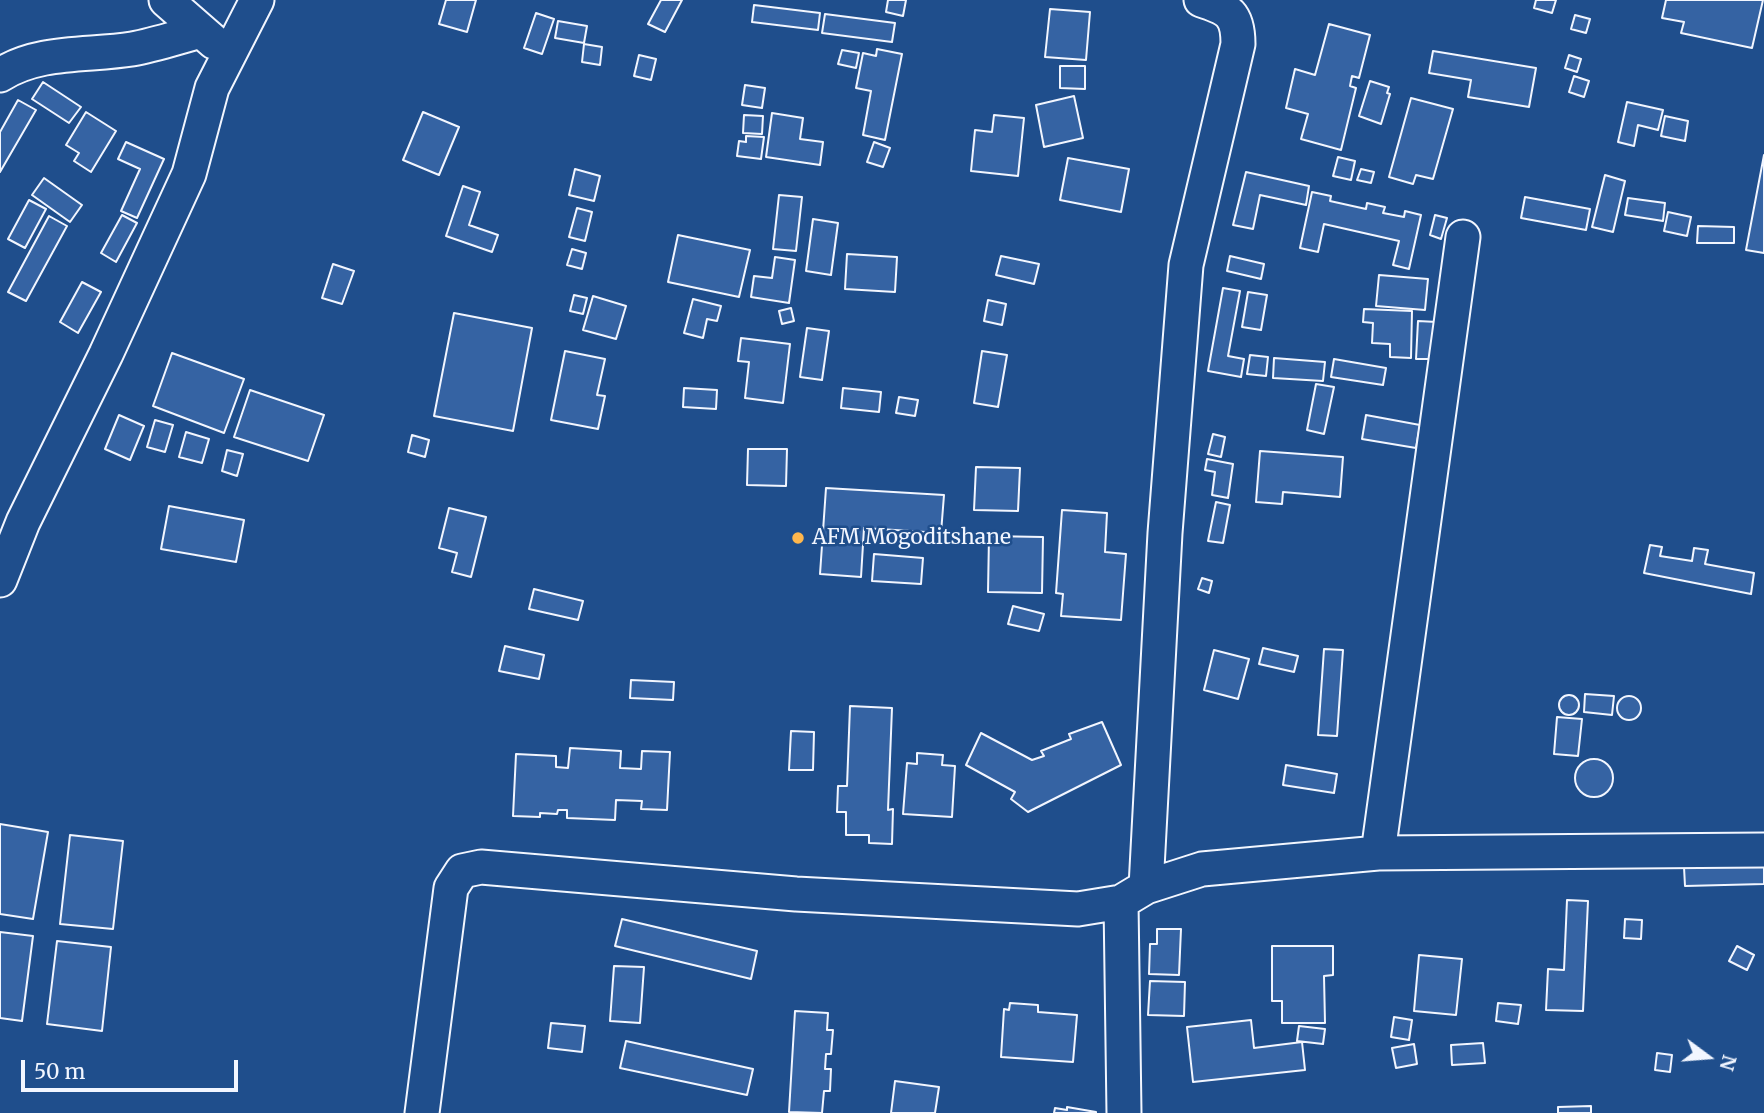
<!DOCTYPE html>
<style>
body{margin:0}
#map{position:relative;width:1764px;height:1113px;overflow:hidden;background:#1f4e8c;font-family:Merriweather,serif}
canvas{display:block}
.north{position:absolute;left:1673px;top:1022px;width:70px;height:70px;-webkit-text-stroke:5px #1f4e8c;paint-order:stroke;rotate:106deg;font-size:19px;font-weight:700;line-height:28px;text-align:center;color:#f2f6ff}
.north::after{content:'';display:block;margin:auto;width:24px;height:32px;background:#f2f6ff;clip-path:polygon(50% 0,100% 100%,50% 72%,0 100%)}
.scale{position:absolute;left:21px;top:1060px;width:217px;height:32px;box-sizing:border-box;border:4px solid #f2f6ff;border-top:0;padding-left:9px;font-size:21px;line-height:24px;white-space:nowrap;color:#f2f6ff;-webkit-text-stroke:5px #1f4e8c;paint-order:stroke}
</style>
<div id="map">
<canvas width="1764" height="1113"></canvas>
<div class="north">N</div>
<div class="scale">50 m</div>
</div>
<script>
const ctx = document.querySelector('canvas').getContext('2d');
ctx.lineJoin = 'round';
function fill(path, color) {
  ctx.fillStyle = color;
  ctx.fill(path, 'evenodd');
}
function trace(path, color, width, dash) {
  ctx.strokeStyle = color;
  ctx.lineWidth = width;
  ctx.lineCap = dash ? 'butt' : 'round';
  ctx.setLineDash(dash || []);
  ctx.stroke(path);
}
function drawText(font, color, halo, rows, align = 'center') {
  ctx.font = font + ' Merriweather,serif';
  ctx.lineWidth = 5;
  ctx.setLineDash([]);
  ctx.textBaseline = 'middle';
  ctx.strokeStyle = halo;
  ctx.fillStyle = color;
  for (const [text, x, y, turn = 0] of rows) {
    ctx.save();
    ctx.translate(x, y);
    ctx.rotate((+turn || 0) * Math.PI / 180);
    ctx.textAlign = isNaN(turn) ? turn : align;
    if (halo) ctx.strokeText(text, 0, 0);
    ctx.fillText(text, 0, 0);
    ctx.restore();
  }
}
const building = new Path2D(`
 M446 0H476L467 32 439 24Z
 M661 0H682L665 32 648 24Z
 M888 0H906L903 16 886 12Z
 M1536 0H1556L1552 13 1534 8Z
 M1666 0H1763L1752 48 1681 33 1684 22 1662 18Z
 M754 5 820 13 818 30 752 22Z
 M1050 9 1090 12 1086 60 1045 57Z
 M536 13 554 19 542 54 524 48Z
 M825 14 895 23 892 42 822 33Z
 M1575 15 1590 19 1586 33 1571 29Z
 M558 21 587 26 584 43 555 38Z
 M1329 24 1370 35 1359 78 1352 76 1350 86 1356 88 1341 150 1301 139 1308 114 1286 108 1295 69 1315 75Z
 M584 44 602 47 600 65 582 62Z
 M877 49 902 54 885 140 863 135 871 91 856 88 863 53 876 56Z
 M842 50 859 53 856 68 838 64Z
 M1433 51 1536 68 1529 107 1468 97 1471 80 1429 73Z
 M639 55 656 59 651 80 634 76Z
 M1569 55 1581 59 1577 72 1565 68Z
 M1060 66H1085V89L1060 88Z
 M1574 76 1589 81 1584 97 1569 92Z
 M1370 81 1389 87 1387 93 1390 94 1381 124 1359 116Z
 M43 82 81 107 69 123 32 99Z
 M745 85 765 88 762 108 742 105Z
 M1074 96 1083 138 1044 147 1036 105Z
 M1411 98 1453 109 1433 179 1416 175 1413 184 1389 177Z
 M18 100 36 110 0 172V132Z
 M1627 102 1663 110 1658 130 1638 125 1634 146 1618 142Z
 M86 112 116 131 91 172 74 161 79 153 66 145Z
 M423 112 459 127 439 175 403 160Z
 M772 113 803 118 800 139 823 142 820 165 766 157Z
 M744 115 763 116 762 134 743 133Z
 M994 115 1024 118 1018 176 971 171 975 130 992 132Z
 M1665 116 1688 121 1685 141 1661 136Z
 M746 136 764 137 761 159 737 156 739 141 746 142Z
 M126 142 164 159 137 218 121 211 140 169 118 159Z
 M874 142 890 148 883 167 867 162Z
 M1764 155V253L1746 250Z
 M1338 157 1355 161 1351 180 1333 176Z
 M1068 158 1129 169 1121 212 1060 200Z
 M575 169 600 176 594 201 569 195Z
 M1361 169 1374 172 1371 183 1357 180Z
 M1246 172 1309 186 1306 205 1260 195 1253 229 1233 225Z
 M1605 175 1625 181 1613 232 1592 227Z
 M44 178 82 205 70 222 32 195Z
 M463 186 480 192 469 225 498 235 492 252 446 236Z
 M1312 192 1331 196 1330 201 1366 209 1367 203 1385 207 1383 213 1404 217 1405 211 1421 215 1409 269 1393 265 1399 241 1324 224 1318 252 1300 248Z
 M779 195 802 197 796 251 773 249Z
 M1525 197 1590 209 1586 230 1521 218Z
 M1628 198 1665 203 1663 221 1625 215Z
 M29 200 46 209 25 248 8 239Z
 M577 208 592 212 585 241 569 237Z
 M1668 212 1691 217 1687 236 1664 231Z
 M122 215 137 223 116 262 101 253Z
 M1435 215 1447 218 1441 239 1430 235Z
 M49 216 67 226 26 301 8 292Z
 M813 219 838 223 831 275 806 271Z
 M1698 226 1734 227V243H1697Z
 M678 235 750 250 739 297 668 282Z
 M572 249 586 253 582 269 567 265Z
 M847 254 897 257 895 292 845 289Z
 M1001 256 1039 264 1034 284 996 275Z
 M1230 256 1264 264 1261 279 1227 271Z
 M775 257 795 260 789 303 751 297 754 276 772 278Z
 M333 264 354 271 342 304 322 298Z
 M1379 275 1428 279 1425 310 1376 306Z
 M82 282 101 292 78 333 60 322Z
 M1223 288 1240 291 1228 356 1244 359 1241 377 1208 371Z
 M1248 292 1267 295 1261 330 1242 327Z
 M574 295 587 298 583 314 570 311Z
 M593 296 626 306 616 339 583 330Z
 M693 299 721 306 717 321 707 319 703 338 684 333Z
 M988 300 1006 304 1002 325 984 321Z
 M791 308 794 321 782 324 779 311Z
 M1364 309 1412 311 1411 358 1390 357V344L1372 343 1373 323 1363 322Z
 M454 313 532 328 513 431 434 416Z
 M1418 321 1437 322 1435 359H1416Z
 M807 328 829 331 822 380 800 377Z
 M741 338 790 344 783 403 745 398 749 362 738 361Z
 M565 351 605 359 597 395 605 396 598 429 551 420Z
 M982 351 1007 355 998 407 974 403Z
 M172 353 244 379 224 433 153 406Z
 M1250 355 1268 357 1266 376 1247 374Z
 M1274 358 1325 362 1323 381 1273 378Z
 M1334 359 1386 368 1383 385 1331 377Z
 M1316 384 1334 387 1324 434 1307 430Z
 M684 388 717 390 716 409 683 407Z
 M843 388 881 392 879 412 841 408Z
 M250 390 324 415 308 461 234 437Z
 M899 397 918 400 915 416 896 413Z
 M119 415 144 426 130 460 105 449Z
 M1366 415 1420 425 1416 448 1362 439Z
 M155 420 173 425 165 452 147 447Z
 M186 432 209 439 202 463 179 457Z
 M1213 434 1225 437 1221 457 1208 454Z
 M412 435 429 440 425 457 408 452Z
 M748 449H787L786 486 747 485Z
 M227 450 243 454 237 476 222 471Z
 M1260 451 1343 457 1340 497 1283 492 1282 504 1256 502Z
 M1207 459 1233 464 1228 498 1212 495 1215 472 1205 470Z
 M976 467 1020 468 1018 511 974 510Z
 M826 488 944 495 941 533 864 528 861 577 820 574Z
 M1216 502 1230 505 1223 543 1208 541Z
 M169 506 244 520 236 562 161 549Z
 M449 508 486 517 471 577 452 572 457 553 439 548Z
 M1062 510 1107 513 1105 552 1126 554 1121 620 1061 616 1063 594 1056 593Z
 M989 536 1043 537 1042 593 988 592Z
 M1650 545 1662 547 1660 556 1692 561 1694 548 1708 550 1705 564 1754 573 1751 594 1644 573Z
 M874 554 923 558 921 584 872 581Z
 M1202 578 1212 581 1209 593 1198 589Z
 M534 589 583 601 578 620 529 609Z
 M1013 606 1044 614 1039 631 1008 624Z
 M505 646 544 655 539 679 499 671Z
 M1263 648 1298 656 1294 672 1259 664Z
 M1324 649 1343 650 1337 736 1318 735Z
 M1214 650 1249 659 1238 699 1204 690Z
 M631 680 674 682 673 700 630 698Z
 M1585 694 1614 696 1612 715 1584 712Z
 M1559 705a10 10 0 1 1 20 0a10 10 0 1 1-20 0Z
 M1617 708a12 12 0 1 1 24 0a12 12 0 1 1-24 0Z
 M850 706 892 708 888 810 893 809 892 844 869 843V835H846V812H837L838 786H847Z
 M1557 717 1582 719 1578 756 1554 754Z
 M1102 722 1121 765 1028 812 1011 799 1015 792 966 765 981 733 1032 760 1044 756 1041 751 1071 739 1069 734Z
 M791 731 814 732 813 770H789Z
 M570 748 621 751 620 768 641 769 642 751 670 752 667 810 641 809 642 801 616 800 615 820 567 818V810H558L557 814 540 813V817L513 816 516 754 556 756V767L568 768Z
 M917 753 943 755 942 765 955 766 952 817 903 814 907 763 917 764Z
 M1575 778a19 19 0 1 1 38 0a19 19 0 1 1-38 0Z
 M1286 765 1337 774 1334 793 1283 785Z
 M0 824 48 832 33 919 0 914Z
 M70 835 123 841 113 929 60 924Z
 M1764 865V884L1685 886 1684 867Z
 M1567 900 1588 901 1583 1011 1546 1010 1548 969 1564 970Z
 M622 919 757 951 751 979 615 946Z
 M1625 919 1642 920 1641 939 1624 938Z
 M1157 929H1181L1179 975 1149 974 1150 944H1157Z
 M0 932 33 936 22 1021 0 1018Z
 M57 941 111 947 102 1031 47 1024Z
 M1272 946H1333V975L1324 976 1325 1023H1282V1001H1272Z
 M1737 946 1754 955 1747 970 1729 961Z
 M1419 955 1462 959 1456 1015 1414 1011Z
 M614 966 644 967 640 1023 610 1021Z
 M1150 981 1185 982 1184 1016 1148 1015Z
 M1010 1003 1038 1005V1012L1077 1015 1073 1062 1001 1057 1004 1009 1009 1010Z
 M1498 1003 1521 1005 1518 1024 1496 1021Z
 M795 1011 828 1013 827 1030H833L831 1054H826L825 1069H831L830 1091H824L822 1113 789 1112Z
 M1394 1017 1412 1020 1409 1040 1391 1037Z
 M1251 1020 1254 1048 1302 1042 1305 1070 1193 1082 1187 1027Z
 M551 1023 585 1026 582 1052 548 1048Z
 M1299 1026 1325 1029 1323 1044 1297 1041Z
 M626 1041 753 1069 747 1095 620 1068Z
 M1483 1043 1485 1063 1452 1065 1451 1045Z
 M1414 1044 1417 1064 1396 1068 1392 1048Z
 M1657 1053 1672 1055 1670 1072 1655 1070Z
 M895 1081 939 1087 935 1113H891Z
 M1591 1106V1113H1558V1107Z
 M1067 1107 1096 1112V1113H1054L1055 1108 1067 1110Z`);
fill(building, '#3563a3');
trace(building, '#f2f6ff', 2);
const minor = new Path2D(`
 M166 0 214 42
 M0 75C39 50 88 56 132 49 155 45 178 37 201 31
 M0 580 23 522 106 354 189 174 212 88 257 0
 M1378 853 1463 237
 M1146 887 1202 869 1378 853 1764 850
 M422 1113 451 888 462 871 481 867 796 894 1078 909 1121 902
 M1124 1113 1121 902 1146 887 1165 533 1186 265 1238 44C1238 14 1229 9 1201 0`);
trace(minor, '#f2f6ff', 37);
trace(minor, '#1f4e8c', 33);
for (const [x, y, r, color] of [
 [798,538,7,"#ffb74d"]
]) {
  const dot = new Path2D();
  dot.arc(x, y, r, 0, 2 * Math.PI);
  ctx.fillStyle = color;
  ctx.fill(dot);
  trace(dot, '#1f4e8c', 2.5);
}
drawText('21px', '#f2f6ff', '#1f4e8c', [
 ["AFM Mogoditshane",812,538]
], 'left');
</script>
